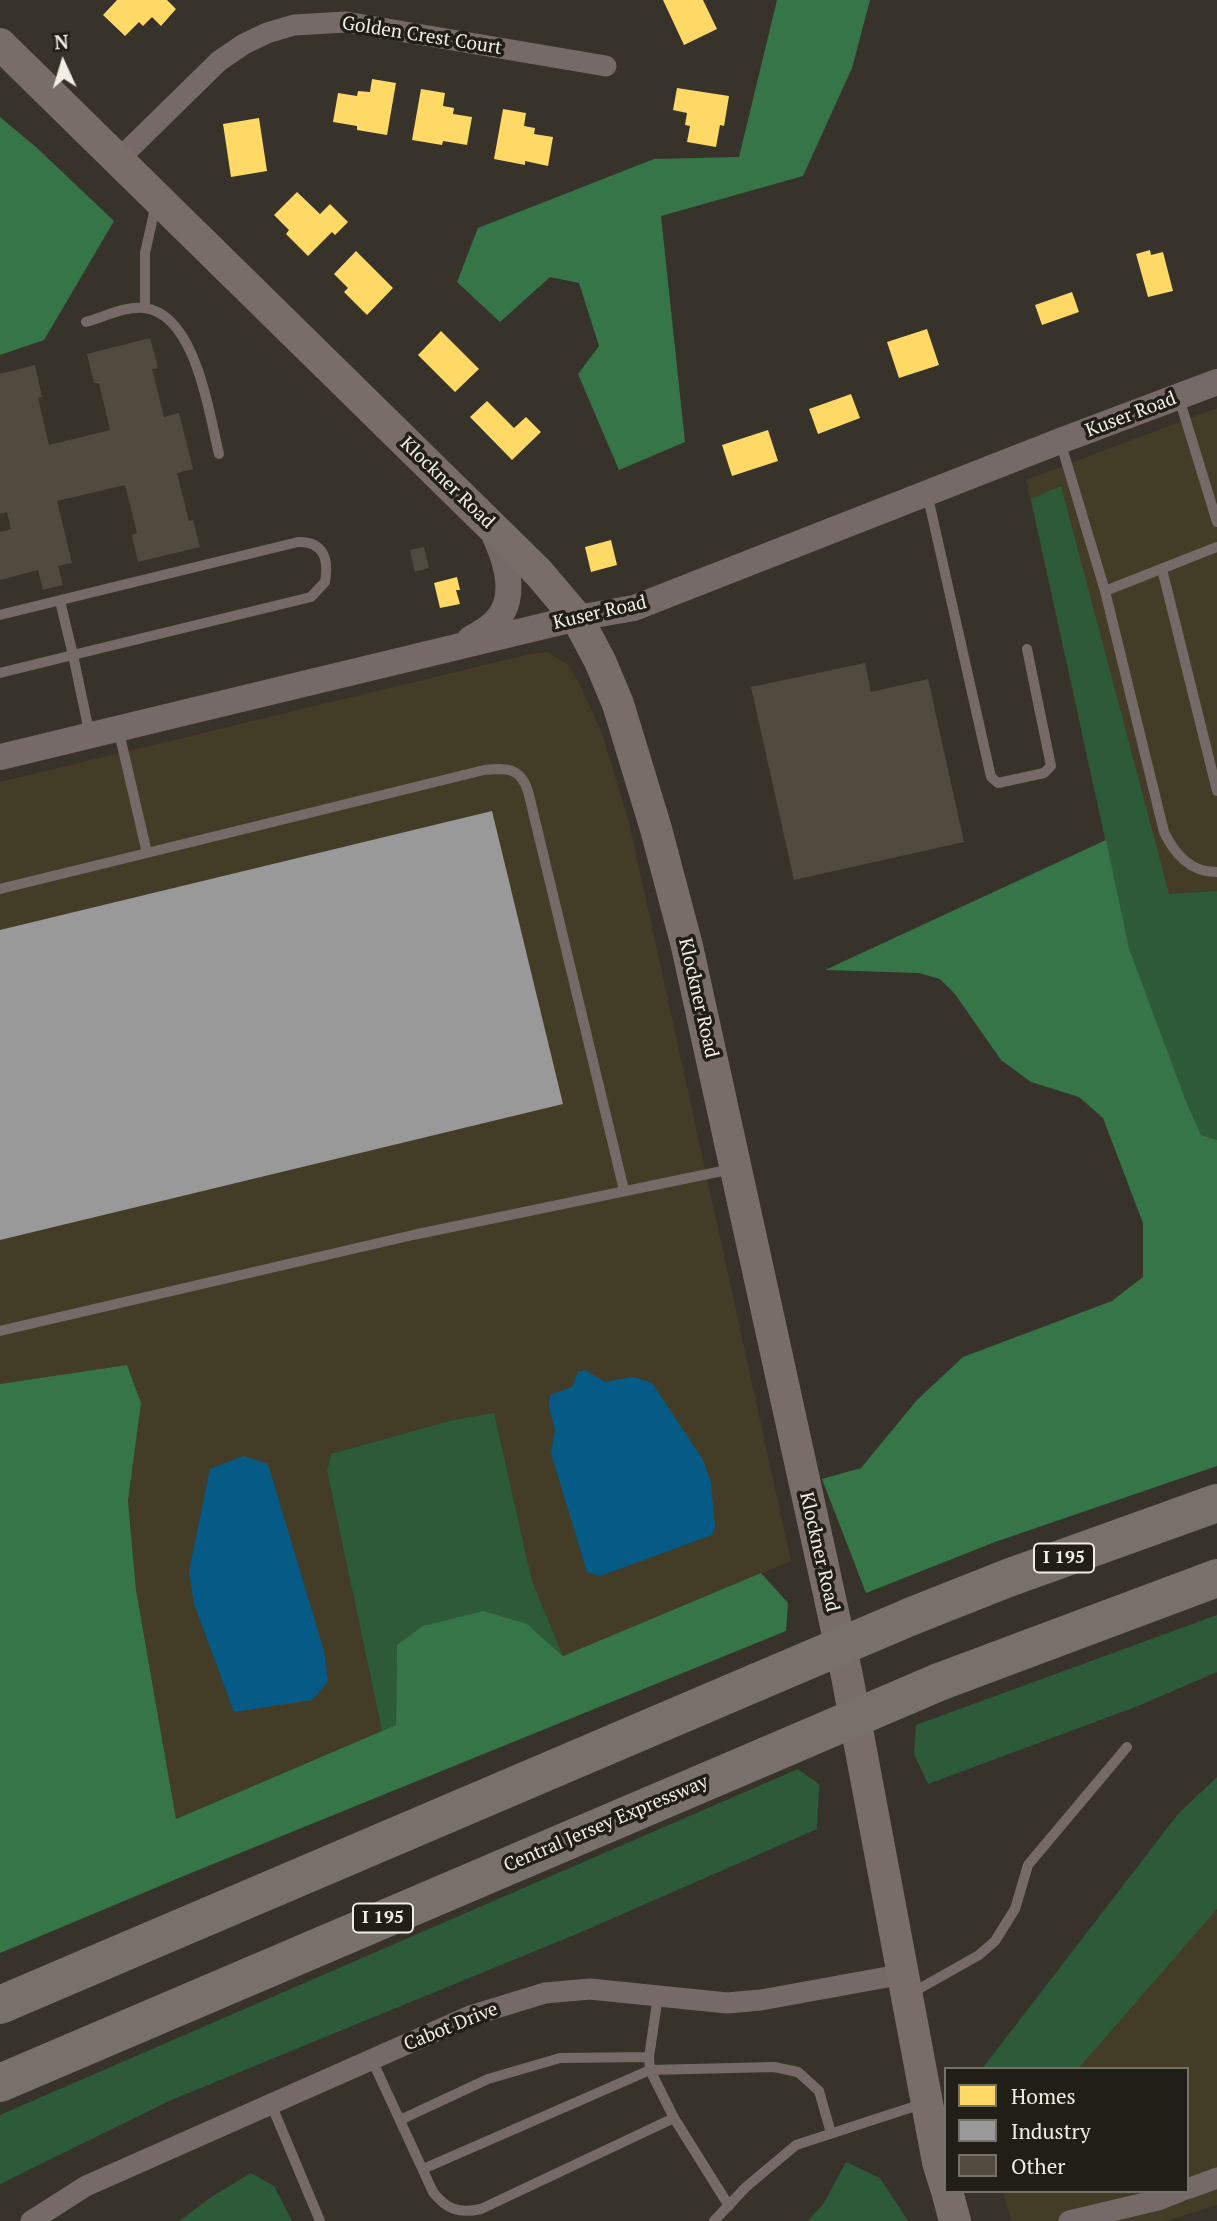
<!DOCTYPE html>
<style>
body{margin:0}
#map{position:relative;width:1217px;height:2221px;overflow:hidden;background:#37332a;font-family:"PT Serif",serif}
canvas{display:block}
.legend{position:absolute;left:944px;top:2067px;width:245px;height:126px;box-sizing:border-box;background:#201e16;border:2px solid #747168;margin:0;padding:9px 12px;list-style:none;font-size:21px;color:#f2eee3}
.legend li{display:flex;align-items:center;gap:14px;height:35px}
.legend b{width:35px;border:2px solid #747168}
.north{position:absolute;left:28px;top:28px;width:70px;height:70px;-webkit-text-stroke:5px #201e16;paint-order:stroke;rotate:356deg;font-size:19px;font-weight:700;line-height:28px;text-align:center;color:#f2eee3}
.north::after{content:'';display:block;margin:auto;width:24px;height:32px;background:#f2eee3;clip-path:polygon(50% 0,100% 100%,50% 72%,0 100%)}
</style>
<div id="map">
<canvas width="1217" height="2221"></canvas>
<ul class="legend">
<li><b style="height:19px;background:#ffd966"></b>Homes</li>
<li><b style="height:19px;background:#999"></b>Industry</li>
<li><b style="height:19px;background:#504b3e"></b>Other</li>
</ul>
<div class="north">N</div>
</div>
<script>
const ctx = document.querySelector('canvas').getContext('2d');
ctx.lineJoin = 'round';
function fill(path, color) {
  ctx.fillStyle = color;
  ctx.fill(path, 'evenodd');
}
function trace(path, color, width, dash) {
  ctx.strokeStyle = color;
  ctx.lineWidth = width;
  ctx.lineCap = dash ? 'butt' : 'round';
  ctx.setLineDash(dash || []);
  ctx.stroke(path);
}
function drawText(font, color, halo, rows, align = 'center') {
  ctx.font = font + ' "PT Serif",serif';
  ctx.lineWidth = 7;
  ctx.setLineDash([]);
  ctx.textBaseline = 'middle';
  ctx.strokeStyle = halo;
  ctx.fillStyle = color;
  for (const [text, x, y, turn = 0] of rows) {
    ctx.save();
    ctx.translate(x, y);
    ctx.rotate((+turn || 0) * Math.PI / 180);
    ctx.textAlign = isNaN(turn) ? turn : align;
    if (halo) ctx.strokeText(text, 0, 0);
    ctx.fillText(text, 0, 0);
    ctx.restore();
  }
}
fill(new Path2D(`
 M1217 408V1140L1129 948 1026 480Z
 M548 652 568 665 579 683 602 733 629 822 791 1561 563 1656 532 1581 494 1414 453 1420 331 1454 327 1471 382 1731 176 1819 136 1590 128 1501 141 1403 127 1365 0 1384V782L530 654Z
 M1217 1908V2205L1166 2221H1011L1003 2191H1187V2069H1078Z`), '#433c26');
fill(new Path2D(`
 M1061 486 1169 894 1217 891V1140L1201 1135 1186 1101 1129 948 1031 499Z
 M494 1413 532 1581 563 1656 527 1624 397 1645 396 1725 382 1731 327 1471 331 1454 453 1420Z
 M1217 1615V1672L1138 1706 928 1784 914 1754 916 1725Z
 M798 1769 819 1784 817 1829 579 1933 169 2101 0 2184V2115Z
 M1217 1777V1909L1078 2069H982L1178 1814Z
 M846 2162 880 2178 908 2221H808L824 2203Z
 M251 2173 274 2186 292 2221H179L213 2196Z`), '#2d5b39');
fill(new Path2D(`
 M777 0H870L852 68 803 176 661 216 685 442 619 470 578 374 599 346 579 283 550 277 500 322 457 282 478 228 654 159 739 157Z
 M0 117 37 148 114 221 44 340 0 355Z
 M1106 840 1129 948 1186 1101 1201 1135 1217 1140V1466L995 1542 866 1593 822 1479 861 1468 917 1400 963 1357 1112 1301 1143 1277V1223L1103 1118 1079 1097 1031 1082 1001 1060 955 994 940 979 919 973 825 970Z
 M127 1365 141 1403 128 1501 136 1590 176 1819 396 1725 397 1645 423 1626 483 1611 527 1624 563 1656 761 1573 788 1603 786 1631 186 1875 0 1953V1384Z`), '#367548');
fill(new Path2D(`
 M585 1370 605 1382 634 1377 652 1383 703 1460 711 1482 715 1527 712 1535 600 1576 587 1572 551 1453 555 1430 549 1407 550 1395 572 1387 578 1372Z
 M243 1456 268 1464 324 1651 328 1682 312 1700 234 1712 194 1604 189 1571 210 1469Z`), '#055b86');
fill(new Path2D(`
 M117 0H167L176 9 161 26 152 17 143 26 139 22 125 36 103 15Z
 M663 0H703L717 29 684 45Z
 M372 79 396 83 387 135 357 130V126L333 122 338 93 357 96 358 91 370 92Z
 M677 88 729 96 724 126 720 125 716 147 687 142 690 126 685 125 687 113 673 110Z
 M421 89 445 93 443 106 454 108 453 114 472 117 467 145 443 141 442 145 412 140Z
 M503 109 526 113 524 126 535 128 534 134 553 137 548 166 525 161V165L494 159Z
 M259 118 267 171 231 177 223 124Z
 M297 192 320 214 330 204 348 222 335 235 332 232 308 256 286 234 289 230 274 215Z
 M1150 250 1151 255 1163 252 1173 291 1148 297 1136 254Z
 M356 251 393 288 367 315 344 292 348 288 334 274Z
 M1072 292 1079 312 1042 325 1035 305Z
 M927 329 939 365 899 378 887 342Z
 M441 331 479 369 455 392 418 355Z
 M851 394 860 418 818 434 809 409Z
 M487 401 514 428 526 417 541 432 512 460 470 417Z
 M768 430 778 461 732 476 722 445Z
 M611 540 617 565 591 572 585 547Z
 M457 577 460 590H456L460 604 440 608 434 583Z`), '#ffd966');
fill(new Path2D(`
 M492 811 563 1104 0 1240V930Z`), '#999');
fill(new Path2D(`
 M150 338 158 368 152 369 164 417 179 413 193 469 177 473 189 521 193 520 200 547 138 562 132 535 137 533 125 485 57 501 72 563 58 566 63 585 43 590 38 570 0 580V532L11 529 7 512 0 514V374L35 365 42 397 38 398 49 445 110 430 99 383H94L87 354Z
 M424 547 429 568 415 572 410 550Z
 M865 663 871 692 928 679 964 842 794 880 751 687Z`), '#504b3e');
trace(new Path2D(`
 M145 308V253L156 204
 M86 322C104 317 125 306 144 308 196 314 209 414 219 454
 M1179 398 1217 522
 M1060 441 1105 591 1164 832C1174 853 1191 873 1217 872
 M927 493 991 777 998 783 1044 773 1051 766 1027 649
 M1162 569 1217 791
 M1105 591 1217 547
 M0 615 298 542C324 541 329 560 325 582L311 597 73 655 90 736
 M0 673 73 655 60 601
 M147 853 484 770C507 768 520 767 528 791L624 1190
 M0 889 147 853 118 728
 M0 1331 413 1235 732 1169
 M910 1994 979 1955 995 1941 1015 1909 1028 1865 1127 1747
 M372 2060 433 2192C446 2209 459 2214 481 2209L674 2118 729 2206
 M271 2104 320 2221
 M674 2118 650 2070 774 2067 798 2072 819 2091 831 2133
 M400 2120 488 2079 560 2058 649 2057
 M423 2169 650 2070 649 2057 658 1996
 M714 2221 746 2187 796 2145 925 2103`), '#766a68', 10);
trace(new Path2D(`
 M118 160 219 61 244 44 267 33 294 25 346 22 606 66
 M1187 2189 1217 2178
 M31 2221 86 2186 470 2016 545 1993 590 1989 727 2003 761 2000 904 1974
 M1069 2221 1158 2200 1181 2191`), '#766a68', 21);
trace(new Path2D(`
 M470 639C476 635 484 632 489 627 522 603 506 559 492 530
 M0 757 577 618 634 608 1060 441 1217 382`), '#766a68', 26);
trace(new Path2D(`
 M0 44 539 573 577 618 600 661 618 704 656 829 687 946 847 1676 938 2162 946 2188
 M947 2191 955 2221`), '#786d69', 32);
trace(new Path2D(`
 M912 1616 1008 1578 1217 1503
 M939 1682 1217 1578
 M0 2005 757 1682
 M0 2083 766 1756`), '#78706b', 38);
trace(new Path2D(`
 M757 1682 912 1616
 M766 1756 939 1682`), '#78706b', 38);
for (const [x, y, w] of [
 [1064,1558,60],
 [383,1918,60]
]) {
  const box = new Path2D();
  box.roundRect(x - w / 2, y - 14.5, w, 29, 5);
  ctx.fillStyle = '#201e16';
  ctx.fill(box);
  trace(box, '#f2eee3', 2);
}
drawText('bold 18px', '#f2eee3', null, [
 ["I 195",1064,1558],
 ["I 195",383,1918]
]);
drawText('19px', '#f2eee3', '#201e16', [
 ["Golden Crest Court",422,36,9],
 ["Kuser Road",1131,415,-21],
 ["Klockner Road",447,483,44],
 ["Kuser Road",600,613,-13],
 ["Klockner Road",698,998,77],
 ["Klockner Road",819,1552,77],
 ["Central Jersey Expressway",606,1824,-23],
 ["Cabot Drive",451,2027,-22]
]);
</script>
